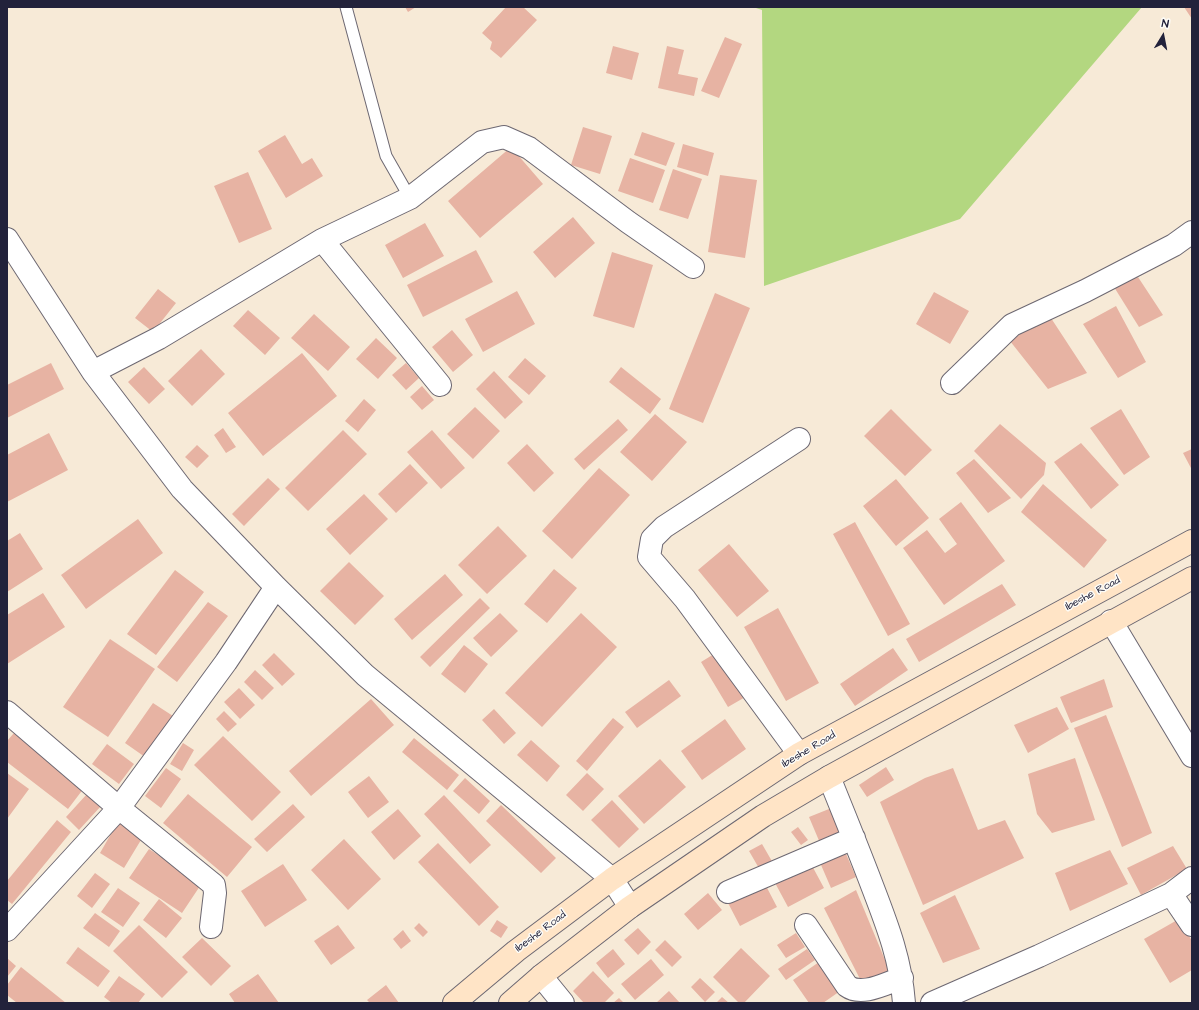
<!DOCTYPE html>
<style>
body{margin:0}
#map{position:relative;width:1199px;height:1010px;overflow:hidden;background:#f7ead7;font-family:"Architects Daughter",sans-serif}
canvas{display:block}
.frame{position:absolute;inset:0;border:8px solid #22223b;pointer-events:none}
.north{position:absolute;left:1143px;top:16px;width:40px;height:40px;-webkit-text-stroke:3px #fdfcf7;paint-order:stroke;rotate:10deg;font-size:11px;font-weight:700;line-height:16px;text-align:center;color:#22223b}
.north::after{content:'';display:block;margin:auto;width:14px;height:18px;background:#22223b;clip-path:polygon(50% 0,100% 100%,50% 72%,0 100%)}
</style>
<div id="map">
<canvas width="1199" height="1010"></canvas>
<div class="frame"></div>
<div class="north">N</div>
</div>
<script>
const ctx = document.querySelector('canvas').getContext('2d');
ctx.lineJoin = 'round';
function fill(path, color) {
  ctx.fillStyle = color;
  ctx.fill(path, 'evenodd');
}
function trace(path, color, width, dash) {
  ctx.strokeStyle = color;
  ctx.lineWidth = width;
  ctx.lineCap = dash ? 'butt' : 'round';
  ctx.setLineDash(dash || []);
  ctx.stroke(path);
}
function drawText(font, color, halo, rows, align = 'center') {
  ctx.font = font + ' "Architects Daughter",sans-serif';
  ctx.lineWidth = 3;
  ctx.setLineDash([]);
  ctx.textBaseline = 'middle';
  ctx.strokeStyle = halo;
  ctx.fillStyle = color;
  for (const [text, x, y, turn = 0] of rows) {
    ctx.save();
    ctx.translate(x, y);
    ctx.rotate((+turn || 0) * Math.PI / 180);
    ctx.textAlign = isNaN(turn) ? turn : align;
    if (halo) ctx.strokeText(text, 0, 0);
    ctx.fillText(text, 0, 0);
    ctx.restore();
  }
}
fill(new Path2D(`
 M753 7H1142L960 219 764 286 762 10Z`), '#b3d780');
fill(new Path2D(`
 M405 7H416L408 12Z
 M506 7H523L537 20 501 58 490 49 492 42 482 33Z
 M1184 7H1192V19Z
 M725 37 742 44 719 98 701 91Z
 M613 46 639 53 632 80 606 73Z
 M667 46 684 50 678 74 698 78 694 96 658 88Z
 M583 127 612 136 600 174 571 165Z
 M642 132 675 143 666 166 634 155Z
 M285 135 302 164 312 158 323 176 286 198 258 151Z
 M683 144 714 153 708 176 677 167Z
 M511 147 543 184 480 238 448 201Z
 M630 158 665 170 653 203 618 191Z
 M673 169 702 179 688 219 659 210Z
 M248 172 272 229 239 243 214 186Z
 M720 175 757 180 745 258 708 252Z
 M573 217 595 243 555 278 533 252Z
 M425 223 444 256 403 278 385 245Z
 M476 250 493 282 423 317 407 285Z
 M612 252 653 265 634 328 593 316Z
 M1138 277 1163 315 1139 327 1114 287Z
 M158 289 176 303 153 332 135 318Z
 M517 291 535 324 483 352 465 319Z
 M934 292 969 311 950 344 916 324Z
 M715 293 750 308 703 423 669 409Z
 M1116 306 1146 362 1118 378 1083 324Z
 M248 310 280 338 265 355 233 326Z
 M314 314 350 347 328 371 291 338Z
 M1049 315 1087 373 1048 389 1010 341Z
 M452 330 473 355 453 372 432 347Z
 M376 338 397 358 378 379 356 359Z
 M201 349 225 374 192 406 168 381Z
 M302 353 337 396 263 456 228 413Z
 M525 358 546 376 529 395 508 377Z
 M51 363 64 389 7 418V385Z
 M406 363 419 378 406 390 392 375Z
 M144 367 165 389 149 404 128 382Z
 M621 367 661 399 650 414 609 382Z
 M494 371 523 402 505 419 476 389Z
 M422 386 434 400 422 410 410 397Z
 M364 399 376 410 358 432 345 421Z
 M475 407 500 431 473 459 447 434Z
 M891 409 932 450 905 476 864 436Z
 M1121 409 1150 457 1124 475 1090 428Z
 M655 414 687 442 652 481 620 452Z
 M618 419 628 430 584 470 574 459Z
 M1000 424 1046 463 1044 475 1021 499 974 451Z
 M223 428 236 447 226 453 214 435Z
 M343 430 367 454 308 511 285 488Z
 M432 430 465 468 441 489 407 452Z
 M49 433 68 470 7 502V455Z
 M1081 443 1119 485 1091 509 1054 462Z
 M527 444 554 473 534 492 507 463Z
 M197 445 209 456 197 468 185 457Z
 M1192 449V470L1183 453Z
 M974 459 1011 498 988 513 956 473Z
 M410 464 428 483 396 513 378 494Z
 M599 468 630 495 572 559 542 531Z
 M268 478 280 489 244 526 232 514Z
 M896 479 929 518 896 546 863 506Z
 M1043 484 1107 540 1084 568 1021 512Z
 M364 494 388 519 350 555 326 529Z
 M961 502 1005 561 944 605 903 548 927 530 945 553 957 544 939 519Z
 M138 519 163 553 86 609 61 575Z
 M855 522 910 624 888 636 833 534Z
 M498 526 527 556 487 594 458 565Z
 M20 533 43 569 7 592V541Z
 M729 544 769 591 737 617 698 570Z
 M349 562 384 596 355 625 320 591Z
 M554 569 577 588 547 623 524 604Z
 M175 570 204 592 156 655 127 634Z
 M445 574 463 595 412 640 394 619Z
 M1002 584 1016 605 919 662 906 639Z
 M43 593 65 627 7 664V615Z
 M480 598 490 608 430 667 420 657Z
 M208 602 228 616 177 682 157 667Z
 M778 608 819 683 786 701 744 627Z
 M500 613 518 631 491 657 473 638Z
 M581 613 617 647 542 727 505 693Z
 M110 639 155 669 108 737 63 707Z
 M464 645 488 664 465 693 441 674Z
 M893 648 908 670 855 706 840 684Z
 M719 651 747 696 728 707 701 662Z
 M274 653 295 674 282 686 262 665Z
 M255 670 274 688 262 700 244 682Z
 M1104 679 1113 707 1071 723 1060 697Z
 M669 680 681 696 637 728 625 712Z
 M239 688 255 705 240 719 224 702Z
 M371 699 394 725 311 796 289 771Z
 M153 703 173 716 145 757 125 743Z
 M1057 707 1069 729 1028 753 1014 725Z
 M494 709 516 733 504 744 482 720Z
 M224 711 237 724 228 732 216 719Z
 M1106 715 1152 833 1122 847 1074 728Z
 M613 718 624 727 587 771 576 761Z
 M725 719 746 749 702 780 681 751Z
 M14 733 84 788 68 809 7 762V741Z
 M223 736 281 792 252 821 194 765Z
 M414 738 459 775 447 790 402 752Z
 M531 740 560 766 547 782 517 755Z
 M183 743 194 750 182 771 170 764Z
 M107 744 134 764 119 784 92 764Z
 M1075 758 1095 820 1052 833 1037 814 1028 774Z
 M660 759 686 787 644 824 618 796Z
 M886 767 894 780 867 797 859 785Z
 M166 768 181 779 161 808 145 796Z
 M953 768 978 830 1005 820 1024 858 923 905 880 802 925 778Z
 M7 773 29 789 7 819Z
 M587 773 604 789 583 811 566 795Z
 M369 776 389 802 368 818 348 792Z
 M465 778 490 801 479 814 453 791Z
 M87 794 101 806 79 830 66 817Z
 M188 794 252 847 227 877 163 823Z
 M444 795 491 845 470 864 424 814Z
 M612 800 639 829 619 848 591 820Z
 M293 804 305 817 267 852 254 839Z
 M501 805 556 858 541 873 486 821Z
 M834 807 845 833 820 843 809 817Z
 M398 809 421 836 394 860 371 832Z
 M57 820 71 832 12 904 7 900V881Z
 M119 820 144 835 124 868 100 853Z
 M798 827 808 840 801 845 791 832Z
 M344 839 381 879 348 910 311 870Z
 M438 843 499 907 479 926 418 862Z
 M762 844 773 863 760 870 749 851Z
 M1173 846 1187 869 1141 895 1127 868Z
 M843 847 856 877 831 888 818 858Z
 M149 849 202 883 182 913 129 878Z
 M1110 850 1128 884 1070 911 1055 873Z
 M810 862 824 888 788 907 774 881Z
 M283 864 307 900 265 927 241 891Z
 M95 873 110 884 92 908 77 896Z
 M765 884 777 907 740 926 728 903Z
 M118 888 140 903 123 927 101 912Z
 M856 890 890 972 861 981 824 908Z
 M708 893 722 910 698 930 684 914Z
 M955 895 980 949 943 963 920 913Z
 M159 899 182 918 166 938 143 920Z
 M95 913 120 931 109 947 83 928Z
 M1179 919 1192 941V970L1170 983 1144 939Z
 M497 920 508 927 501 938 490 931Z
 M419 923 428 932 423 937 414 928Z
 M139 925 188 972 162 998 113 951Z
 M338 925 355 948 331 965 314 941Z
 M638 928 651 942 638 955 624 940Z
 M403 930 411 941 401 949 393 939Z
 M796 933 805 947 786 958 777 945Z
 M202 938 231 966 211 986 182 957Z
 M665 940 682 957 672 967 655 950Z
 M78 947 110 971 98 987 66 963Z
 M741 948 770 976 744 1003H739L713 977Z
 M613 949 625 964 608 978 596 963Z
 M807 949 815 960 786 980 778 969Z
 M7 958 16 966 7 977Z
 M651 959 664 975 635 1000 621 984Z
 M822 960 843 989 823 1003H809L793 980Z
 M21 967 66 1003H17L7 995V985Z
 M593 971 614 993 604 1003H584L573 991Z
 M258 974 279 1003H235L229 994Z
 M119 976 145 994 138 1003H112L104 997Z
 M700 978 715 992 705 1002 691 987Z
 M386 985 399 1003H370L367 1000Z
 M669 991 680 1003H656Z
 M722 997 729 1003H716Z
 M619 998 624 1003H613Z`), '#e7b3a3');
const service = new Path2D(`
 M346 7 386 156 410 198`);
const minor = new Path2D(`
 M7 239 93 372 182 489 276 587 365 675 612 879 630 907
 M322 240 440 385
 M93 372 159 338 322 240 410 198 482 142 504 137 529 148 628 222 693 267
 M952 383 1012 325 1085 291 1174 245 1192 232
 M1111 621 1192 756
 M7 712 119 808 214 885 215 893 211 927
 M799 754 685 599 649 557 652 539 664 527 799 439
 M829 777C844 814 859 851 873 888 888 927 901 961 904 1003
 M728 892 854 838
 M1171 894 1192 925
 M806 925 847 986C862 997 886 983 902 978
 M7 930 119 808 226 662 276 587
 M541 976 563 1003
 M932 1003 1039 956 1171 894 1192 878`);
const secondary = new Path2D(`
 M454 1003 516 951 612 879 799 754 1192 541
 M510 1003 541 976 630 907 763 816 829 777 1192 578`);
trace(service, '#6d6872', 13);
trace(minor, '#6d6872', 24);
trace(secondary, '#6d6872', 24);
trace(service, '#fff', 11);
trace(minor, '#fff', 22);
trace(secondary, '#ffe4c6', 22);
drawText('11px', '#22223b', '#fdfcf7', [
 ["Ibeshe Road",1093,594,-28],
 ["Ibeshe Road",809,750,-31],
 ["Ibeshe Road",541,932,-37]
]);
</script>
